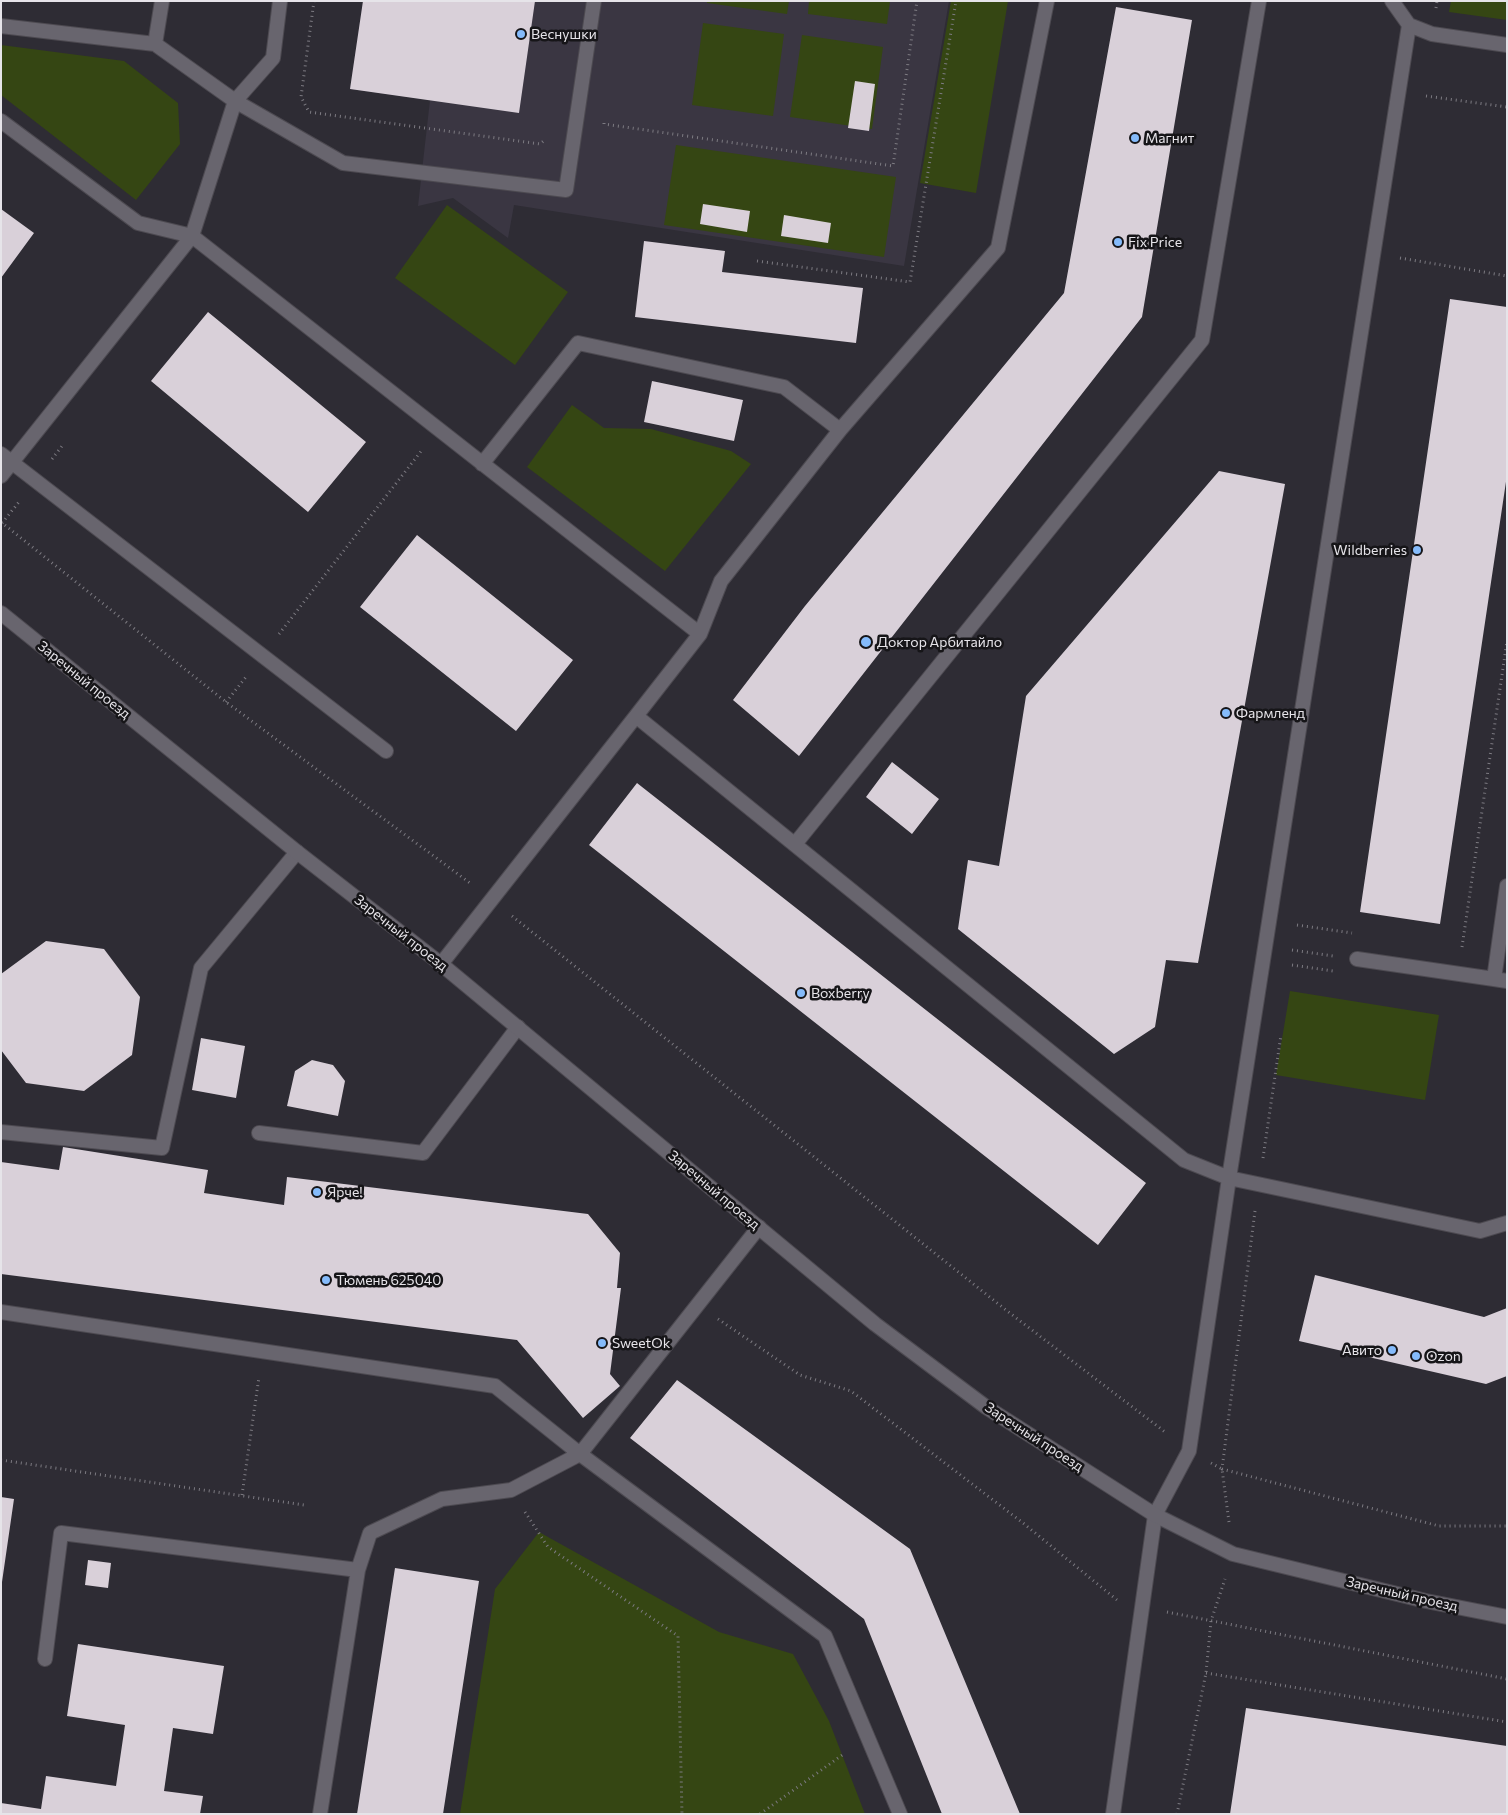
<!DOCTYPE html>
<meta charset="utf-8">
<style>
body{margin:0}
#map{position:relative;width:1508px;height:1815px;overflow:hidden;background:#2e2c34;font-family:Commissioner,sans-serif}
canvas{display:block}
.frame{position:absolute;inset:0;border:2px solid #e6e4e9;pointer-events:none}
</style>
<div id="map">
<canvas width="1508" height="1815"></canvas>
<div class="frame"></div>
</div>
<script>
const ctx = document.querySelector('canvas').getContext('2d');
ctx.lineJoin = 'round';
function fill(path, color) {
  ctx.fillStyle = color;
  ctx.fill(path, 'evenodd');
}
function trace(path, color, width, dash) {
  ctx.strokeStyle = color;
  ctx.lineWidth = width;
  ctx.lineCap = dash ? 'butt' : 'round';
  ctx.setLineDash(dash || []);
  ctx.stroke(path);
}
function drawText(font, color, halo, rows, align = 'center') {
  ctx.font = font + ' Commissioner,sans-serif';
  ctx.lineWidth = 5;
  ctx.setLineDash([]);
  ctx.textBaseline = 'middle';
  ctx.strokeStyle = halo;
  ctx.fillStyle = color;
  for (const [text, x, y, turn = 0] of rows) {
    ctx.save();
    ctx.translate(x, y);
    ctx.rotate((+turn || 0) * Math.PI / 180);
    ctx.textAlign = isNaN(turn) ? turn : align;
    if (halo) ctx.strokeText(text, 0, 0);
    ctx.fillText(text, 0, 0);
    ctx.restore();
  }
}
fill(new Path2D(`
 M363 1H949L904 266 514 205 508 238 453 198 418 206 430 100 350 89Z`), '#3a3642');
fill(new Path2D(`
 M707 1H789L787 14 707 3Z
 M809 1H890L887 24 808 14Z
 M951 1H1008L976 193 920 183Z
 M1451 1H1507V20L1449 12Z
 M703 23 784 34 773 116 692 105Z
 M802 35 883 47 872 129 790 117Z
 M1 45 124 61 178 103 180 144 136 200 1 95Z
 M676 145 896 177 884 257 664 225Z
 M447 205 568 292 515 365 395 278Z
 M572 405 604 428 651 429 731 451 751 464 665 571 527 467Z
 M1290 991 1439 1015 1425 1100 1276 1075Z
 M539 1532 719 1632 793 1654 829 1721 865 1814H460L495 1589Z`), '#354613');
fill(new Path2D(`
 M363 1H535L519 113 350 89Z
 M1116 7 1192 20 1142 317 799 756 733 700 805 606 1064 293Z
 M855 81 875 84 869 131 848 128Z
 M703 204 750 211 747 232 700 224Z
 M1 209 34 233 1 278Z
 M784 215 831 223 828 243 781 236Z
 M644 241 725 251 722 272 863 288 856 343 635 317Z
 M1450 299 1507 307V475L1440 924 1360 912Z
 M208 312 366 442 308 512 151 381Z
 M652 381 743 400 734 441 644 422Z
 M1219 471 1285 484 1198 963 1166 960 1155 1027 1114 1054 958 929 968 860 999 866 1026 696Z
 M417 535 573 660 516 731 360 607Z
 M892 762 939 799 912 834 866 797Z
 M637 783 1146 1183 1098 1245 589 845Z
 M46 941 104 949 140 997 132 1055 84 1091 26 1083 1 1050V974Z
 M201 1038 245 1046 236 1098 192 1090Z
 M312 1060 333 1065 345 1081 338 1116 287 1106 295 1071Z
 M63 1147 208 1170 204 1193 284 1205 287 1177 588 1214 620 1253 617 1288H621L610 1374 620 1386 583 1418 517 1340 1 1274V1162L59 1170Z
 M1315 1275 1484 1317 1507 1308V1376L1486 1384 1299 1341Z
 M677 1380 910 1549 1020 1814H942L864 1619 630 1438Z
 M1 1497 14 1499 2 1582H1Z
 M88 1560 111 1563 108 1588 85 1585Z
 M395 1568 479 1581 443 1814H357Z
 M78 1644 224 1666 213 1734 173 1728 164 1791 203 1796 200 1814H1V1803L41 1809 46 1776 116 1786 125 1725 67 1716Z
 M1246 1708 1507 1746V1814H1230Z`), '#d9d0d9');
const service = new Path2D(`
 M162 1 155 44 235 101 343 163 566 190 594 1
 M1392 1 1409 25 1432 34 1507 45
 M1409 25 1229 1178 1480 1231 1507 1223
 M1 26 155 44
 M1 121 138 223 192 236 700 634
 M1 454 386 751
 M482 464 578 343 784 387 840 430
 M1 476 192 236 235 101 273 58 280 1
 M636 716 700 634 721 581 840 430 998 248 1047 1
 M795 844 1202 340 1259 1
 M1357 959 1494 979 1507 886
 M441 964 636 716 1184 1160 1229 1178 1189 1451 1155 1515 1113 1814
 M1494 979 1507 981
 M1 1132 162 1148 201 968 297 852
 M259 1133 423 1153 518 1027
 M1 1312 495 1386 580 1454 825 1636 900 1814
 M45 1659 61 1533 358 1570
 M320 1814 358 1570 370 1533 442 1499 511 1490 580 1454 759 1227`);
const tertiary = new Path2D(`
 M1 613 297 852 441 964 875 1324 986 1407 1155 1515 1233 1554 1426 1601 1507 1617`);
trace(service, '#4d4a51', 16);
trace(tertiary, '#4d4a51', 16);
trace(new Path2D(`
 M314 1 301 97 309 112 540 144 546 139
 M1436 8 1437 1
 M1426 96 1507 107
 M604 123V124L893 166 917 1
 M1400 258 1507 276
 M757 261 910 282 956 1
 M52 459 62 446
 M1 522 226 702 470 883
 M2 523 19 502
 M279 634 422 450
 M226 702 246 677
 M512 916 1011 1314 1165 1432
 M1297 925 1352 933
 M1462 947 1507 641
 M1292 950 1333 956
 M1292 965 1333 971
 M1263 1158 1281 1035
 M1255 1211 1222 1469 1439 1526H1507
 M718 1319 800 1375 851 1391 1023 1523 1117 1600
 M1 1460 304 1505
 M1211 1463 1222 1469 1229 1522
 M242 1495 259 1377
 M525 1512 548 1547 678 1636 682 1814
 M1167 1612 1507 1679
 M1206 1673 1507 1722
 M760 1814 845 1753
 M1177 1814 1206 1673 1211 1621 1225 1579`), '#7d7b82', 3, [1, 4]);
trace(service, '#68656e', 14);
trace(tertiary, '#68656e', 14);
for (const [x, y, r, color] of [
 [521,34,5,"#85bbfb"],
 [1135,138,5,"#85bbfb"],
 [1118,242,5,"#85bbfb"],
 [1417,550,5,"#85bbfb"],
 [866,642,6,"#85bbfb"],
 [1226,713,5,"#85bbfb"],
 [801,993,5,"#85bbfb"],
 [317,1192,5,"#85bbfb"],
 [326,1280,5,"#85bbfb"],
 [602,1343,5,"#85bbfb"],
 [1392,1350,5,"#85bbfb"],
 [1416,1356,5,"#85bbfb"]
]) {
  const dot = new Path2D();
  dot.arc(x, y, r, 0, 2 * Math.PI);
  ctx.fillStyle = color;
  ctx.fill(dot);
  trace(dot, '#161518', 2);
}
drawText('14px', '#e6e4e9', '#161518', [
 ["Веснушки",531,34],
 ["Магнит",1145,138],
 ["Fix Price",1128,242],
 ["Wildberries",1407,550,"right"],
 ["Доктор Арбитайло",877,642],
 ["Фармленд",1236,713],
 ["Boxberry",811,993],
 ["Ярче!",327,1192],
 ["Тюмень 625040",336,1280],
 ["SweetOk",612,1343],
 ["Авито",1382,1350,"right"],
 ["Ozon",1426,1356]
], 'left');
drawText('14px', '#e6e4e9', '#161518', [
 ["Заречный проезд",84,680,39],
 ["Заречный проезд",401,933,38],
 ["Заречный проезд",714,1190,40],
 ["Заречный проезд",1034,1437,33],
 ["Заречный проезд",1402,1594,13]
]);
</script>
